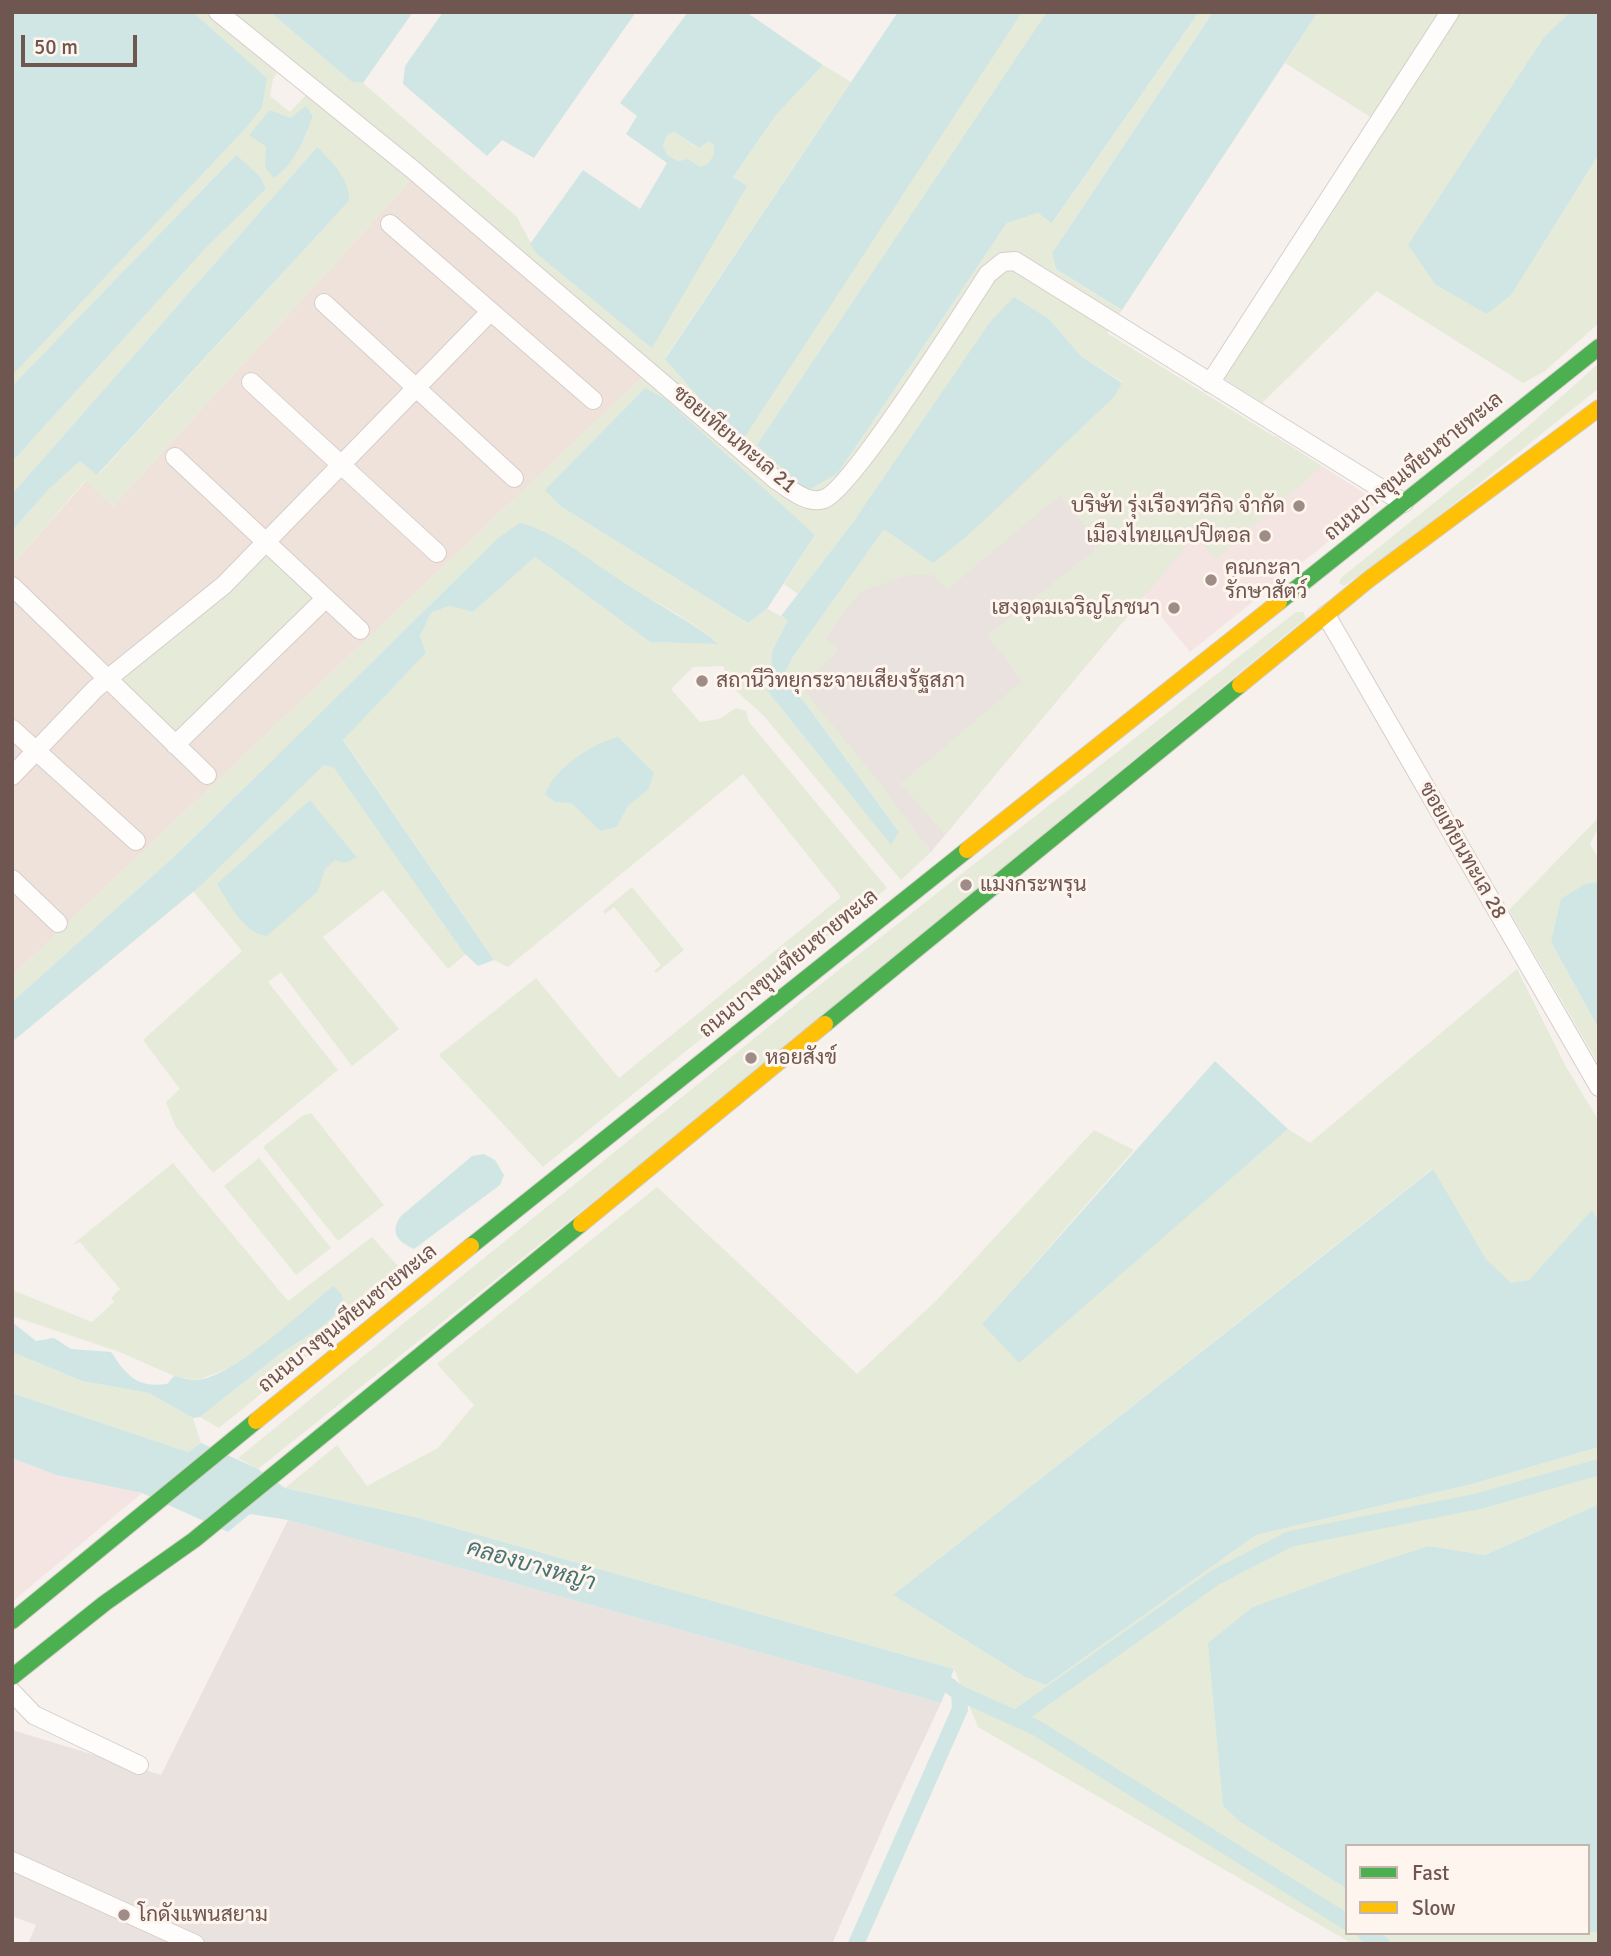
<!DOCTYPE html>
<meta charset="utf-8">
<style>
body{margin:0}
#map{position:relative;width:1611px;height:1956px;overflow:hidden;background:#f6f1ed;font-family:Signika,sans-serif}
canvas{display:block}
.frame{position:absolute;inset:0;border:14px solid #705650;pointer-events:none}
.legend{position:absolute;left:1345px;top:1844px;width:245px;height:91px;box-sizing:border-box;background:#fdf5ee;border:2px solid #c5b5af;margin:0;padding:9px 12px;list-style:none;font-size:21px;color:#705650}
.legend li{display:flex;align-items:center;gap:14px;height:35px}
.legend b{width:35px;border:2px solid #c5b5af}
.scale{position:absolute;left:21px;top:35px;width:116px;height:32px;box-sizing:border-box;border:4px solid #705650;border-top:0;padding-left:9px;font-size:21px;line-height:24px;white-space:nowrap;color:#705650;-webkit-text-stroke:5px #fdf5ee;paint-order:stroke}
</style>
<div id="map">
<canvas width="1611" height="1956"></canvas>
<div class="frame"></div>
<ul class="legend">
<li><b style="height:9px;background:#4caf50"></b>Fast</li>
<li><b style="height:9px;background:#ffc107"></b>Slow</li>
</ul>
<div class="scale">50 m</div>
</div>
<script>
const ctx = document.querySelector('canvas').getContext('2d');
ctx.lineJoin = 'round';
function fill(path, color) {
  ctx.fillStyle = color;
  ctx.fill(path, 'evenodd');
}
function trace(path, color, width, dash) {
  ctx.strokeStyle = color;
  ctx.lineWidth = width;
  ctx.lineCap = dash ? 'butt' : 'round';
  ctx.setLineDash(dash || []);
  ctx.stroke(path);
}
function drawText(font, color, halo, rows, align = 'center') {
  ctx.font = font + ' Signika,Sarabun,sans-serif';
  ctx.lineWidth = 6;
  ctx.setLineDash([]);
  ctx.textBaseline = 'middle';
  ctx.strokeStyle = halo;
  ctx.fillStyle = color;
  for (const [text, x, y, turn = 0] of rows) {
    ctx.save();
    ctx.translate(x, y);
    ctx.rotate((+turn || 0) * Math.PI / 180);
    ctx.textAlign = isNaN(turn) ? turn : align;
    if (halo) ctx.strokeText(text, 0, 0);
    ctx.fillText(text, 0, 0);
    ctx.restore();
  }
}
fill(new Path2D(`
 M412 179 646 374 12 976V565L86 481 113 506Z`), '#eee2db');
fill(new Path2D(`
 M1277 437 1378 502 1190 652 1144 596Z
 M12 1458 56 1475 142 1493 12 1602Z`), '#f4e5e2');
fill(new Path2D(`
 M1114 397 1277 437 931 852 785 672 884 528Z
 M288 1520 941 1703 892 1807 832 1944H28L36 1925 12 1916V1730L161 1775Z`), '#eae2df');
fill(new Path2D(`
 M193 12H270L352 82 363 83 517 217 536 253 747 187 733 177 776 115 823 65 851 82 665 358 1022 12H1047L1026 46 838 473 1007 223 1038 213 1053 222 1199 12H1213L1052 253 1056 269 1122 310 1107 333 1322 466 1216 559 1195 535 945 835 900 784 1022 681 987 635 1101 545 1060 495 947 590 933 575H909L860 592 825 639 839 650 802 687 876 778 931 852 901 880 763 715 733 688 723 666 693 667 671 689 700 722 719 719 736 708 746 711 749 722 887 888 543 1167 439 1055 536 978 619 1078 841 897 743 774 508 967 494 960 343 739 426 653 420 636 431 613 449 606 473 612 535 557 650 642 718 643C654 590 574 567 497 539L178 853 12 1002V976L646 374 412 179 113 506 85 481 12 565V531L49 489 80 461 98 475 349 201 317 147 12 494V462L205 249 266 189 260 176 235 156 12 386V376L247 127 267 78ZM279 70 306 95 290 112 270 96 273 79ZM306 107 313 116 305 138 266 147 250 135 290 118ZM1049 319 1081 356 1122 382C1063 447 1002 509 933 563L884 528 792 658 780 681 803 700 899 832 891 844 765 688 770 681 772 651 788 620 767 609 748 623 560 506 546 490 645 388 815 535 784 584 798 594 854 521ZM556 779 648 790 628 806 617 827 600 831 571 803 547 787Z
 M1318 12H1438L1372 118 1285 63Z
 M1455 12H1570L1544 37 1496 114 1512 294 1599 154V323L1545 371 1523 383 1377 291 1262 403 1221 377Z
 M674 132 698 148 709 141 714 146V155L707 166 700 168 688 160 679 161 667 155 663 145 667 135Z
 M1599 363V388L1405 543 1344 586 1339 583 1341 578 1524 430Z
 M269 553 317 601 174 737 118 679 197 620Z
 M1296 612H1303L1306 618 697 1119 258 1469 238 1458 826 980Z
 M324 765 334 768 466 954 448 969 383 890 323 937 399 1029 352 1066 281 972 268 982 338 1070 213 1173 175 1126 166 1102 180 1089 143 1040 242 951 193 891Z
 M1599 817V833L1596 832 1590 844 1599 860V882L1585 885 1551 942 1599 1029V1065L1509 910Z
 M632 887 684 950 656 973 654 971 661 965 614 907 605 914 603 911Z
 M1517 969 1565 1065 1599 1121V1222L1592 1211 1529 1280 1510 1284 1486 1259 1432 1169 893 1595 1025 1677 1046 1685 1256 1535 1472 1484 1599 1447V1504L1485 1555 1429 1546 1223 1806 1240 1822 1347 1889V1933L1599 1932V1944H1353L978 1727 954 1669 415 1517 285 1488 337 1445 367 1486 438 1448 474 1405 437 1364 657 1187 857 1374 937 1300 1094 1130 1134 1150 982 1324 1019 1362 1288 1129 1310 1143Z
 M311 1113 384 1205 338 1241 263 1147 302 1116Z
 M259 1158 331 1248 296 1275 224 1186Z
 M173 1163 288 1301 372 1237 406 1275 219 1428 200 1417 280 1354 323 1326 344 1306 342 1294 229 1368 198 1380 174 1376 120 1352 12 1316V1290L92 1322 114 1302 111 1298 120 1289 80 1242 72 1245Z
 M12 1352 82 1381 149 1393 193 1418 201 1443 188 1452 12 1393Z`), '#e6ead9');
fill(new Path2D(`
 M12 12H193L267 78 262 107 247 127 12 376Z
 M270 12H413L363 83 352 82Z
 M443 12H636L534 158 502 140 487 156 403 84 405 66Z
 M688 12H746L823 65 776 115 733 177 747 186 652 348 536 253 530 244 583 170 640 209 667 163 626 134 637 116 620 103ZM674 132 699 148 709 141 714 146V155L707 165 700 167 688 159 679 161 667 155 663 145 667 135Z
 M898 12H1022L744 438 720 421 665 359Z
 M1047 12H1199L1052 223 1038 213 1007 223 838 473 807 491 757 445Z
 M1213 12H1318L1122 310 1056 269 1052 253Z
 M1570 12H1599V154L1512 294 1487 314 1436 285 1408 245 1544 37Z
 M306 106 313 116C305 139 294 164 274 178L265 168 266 147 249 135 270 110 290 118Z
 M317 147C332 162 350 179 349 201L97 475 80 461 49 489 12 531V494Z
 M236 155 260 176 266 189 205 249 12 462V386Z
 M1014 297 1049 319 1081 356 1122 383 1114 397 966 537 933 563 884 529 792 658 781 681 803 700 899 832 891 845 765 688 770 681 772 651 788 620 781 616 854 521 990 322Z
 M645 388 665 399 815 535 767 609 748 623 560 506 545 490Z
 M520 523C562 534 596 566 632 588 662 607 692 622 719 644L650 642 535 557 473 612 449 606 431 613 420 636 426 653 343 740 494 960 478 966 464 953 334 768 324 765 199 887 12 1042V1002L178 853 497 539Z
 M618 737 654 773 648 790 628 806 617 827 600 831 571 803 555 802 545 794C552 770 595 742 618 737Z
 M310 800 357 858 344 863 335 860 325 869 318 891 267 936C243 933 229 903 217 884Z
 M1599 882V1029L1551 942 1561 899 1585 884Z
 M1215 1061 1288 1129 1019 1363 982 1324Z
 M484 1154 495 1160 504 1175 500 1185 414 1249C398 1242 389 1232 401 1216L472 1156Z
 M1433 1169 1486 1259 1511 1283 1529 1280 1592 1210 1599 1222V1447L1472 1484 1256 1535 1046 1685 1025 1677 893 1595Z
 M333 1286 342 1294 344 1306 323 1326 280 1354 200 1417 193 1418 149 1393 82 1381 12 1352V1322L36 1341 54 1338 71 1349 111 1352C127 1376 137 1388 167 1384L174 1376C181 1377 189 1380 196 1380 231 1379 305 1309 333 1286Z
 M12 1393 188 1452 201 1443 258 1469 285 1488 415 1517 954 1669 941 1703 288 1520 250 1514 228 1532 142 1493 56 1475 12 1458Z
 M1599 1504V1932H1588V1846H1347V1889L1240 1822 1223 1806 1208 1643 1253 1607 1346 1573 1429 1546 1485 1555Z`), '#d0e6e4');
trace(new Path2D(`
 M959 1693 1035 1727 1347 1922
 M1016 1718 1216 1577 1290 1539 1479 1501 1599 1467
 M1365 1933 1382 1944
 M856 1944 960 1709 959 1693 946 1683 928 1678`), '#d0e6e4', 16);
const street = new Path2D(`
 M218 12 412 169 776 480C789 488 807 505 824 499 852 489 965 309 988 274L1003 262 1015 261 1404 503
 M390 224 593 400
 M324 303 514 478
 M251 382 437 553
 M1210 383 1450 12
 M175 457 360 630
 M12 586 207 775
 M1326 615 1599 1087
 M12 729 136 841
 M175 745 326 598
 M12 776 95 689 224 585 490 312
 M12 879 58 923
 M12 1692 34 1715 139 1765
 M12 1861 195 1944`);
const fast = new Path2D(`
 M1279 602 1599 347
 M825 1024 1240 685
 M471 1246 967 850
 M12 1621 256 1421
 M12 1677 105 1603 194 1540 581 1224`);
const slow = new Path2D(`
 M1240 685 1368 580 1599 408
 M967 850 1279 602
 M581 1224 825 1024
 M256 1421 471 1246`);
trace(street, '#d5cecb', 20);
trace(fast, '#d5ccc9', 18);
trace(slow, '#d5ccc9', 18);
trace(street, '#fefdfc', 18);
trace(fast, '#4caf50', 16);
trace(slow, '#ffc107', 16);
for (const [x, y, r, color] of [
 [1299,506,7,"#9f8c87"],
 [1265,536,7,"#9f8c87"],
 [1211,580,7,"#9f8c87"],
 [1174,608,7,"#9f8c87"],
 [702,681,7,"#9f8c87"],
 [966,885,7,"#9f8c87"],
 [751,1058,7,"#9f8c87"],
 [124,1915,7,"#9f8c87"]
]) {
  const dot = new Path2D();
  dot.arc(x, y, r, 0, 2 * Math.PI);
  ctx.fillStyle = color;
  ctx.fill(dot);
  trace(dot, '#fdf5ee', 2.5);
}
drawText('21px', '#705650', '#fdf5ee', [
 ["ซอยเทียนทะเล 21",734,440,40],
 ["ถนนบางขุนเทียนชายทะเล",1414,467,-39],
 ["ซอยเทียนทะเล 28",1462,851,60],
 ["ถนนบางขุนเทียนชายทะเล",789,964,-39],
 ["ถนนบางขุนเทียนชายทะเล",348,1319,-39]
]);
drawText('21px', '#705650', '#fdf5ee', [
 ["บริษัท รุ่งเรืองทวีกิจ จำกัด",1285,506,"right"],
 ["เมืองไทยแคปปิตอล",1251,536,"right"],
 ["คุณกะลา",1225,568],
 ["รักษาสัตว์",1225,592],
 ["เฮงอุดมเจริญโภชนา",1160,608,"right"],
 ["สถานีวิทยุกระจายเสียงรัฐสภา",716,681],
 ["แมงกระพรุน",980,885],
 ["หอยสังข์",765,1058],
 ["โกดังแพนสยาม",138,1915]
], 'left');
drawText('italic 23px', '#467373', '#fdf5ee', [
 ["คลองบางหญ้า",531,1566,16]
]);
</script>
